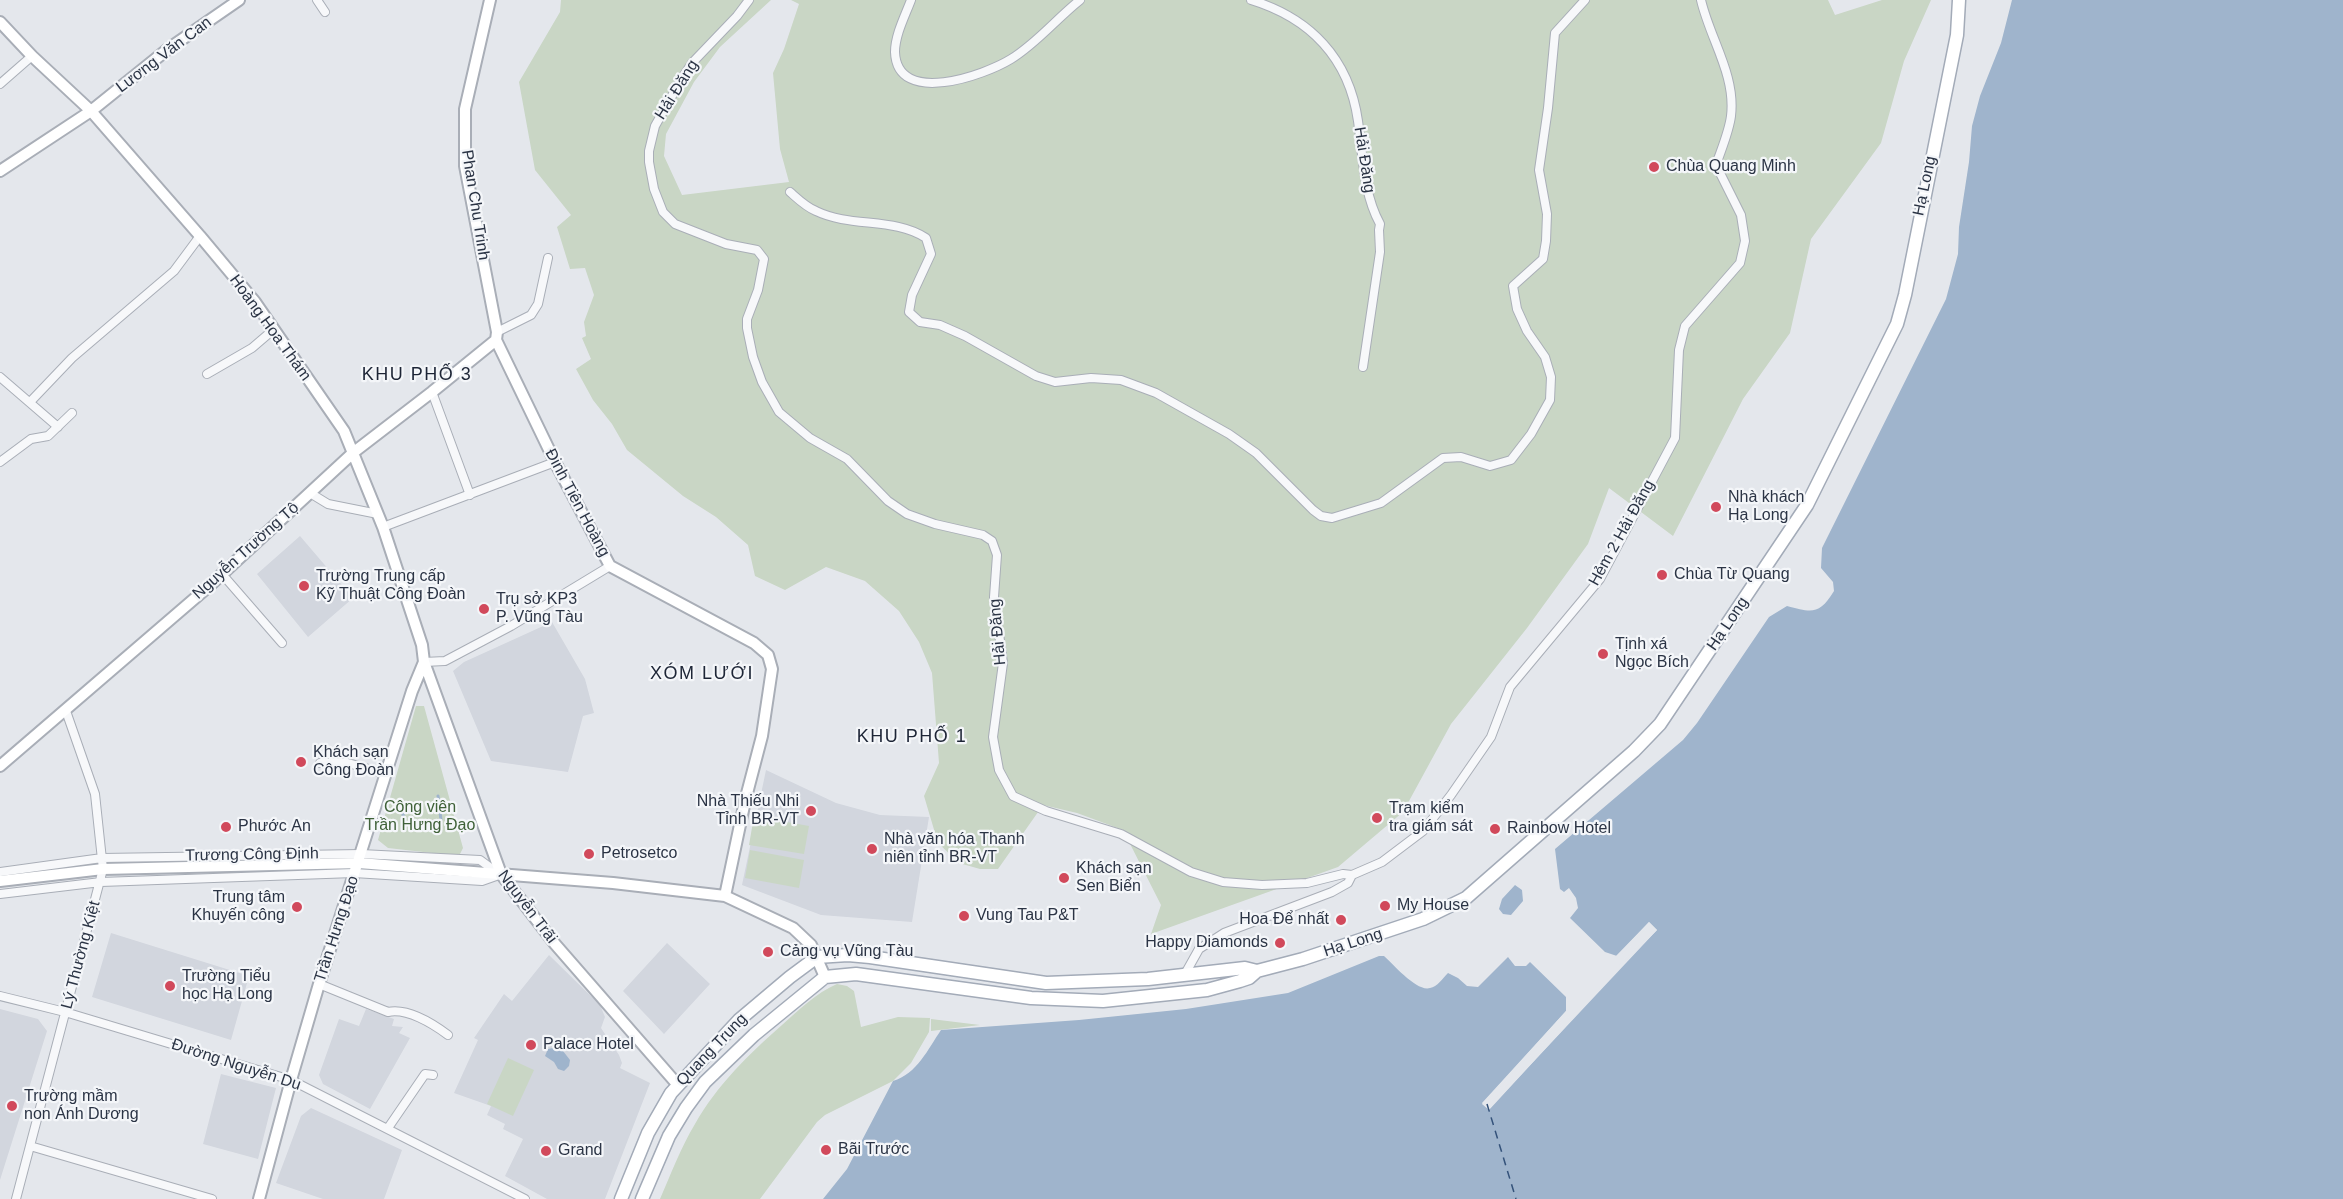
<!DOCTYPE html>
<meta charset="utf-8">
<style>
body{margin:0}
canvas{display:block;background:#e4e7ec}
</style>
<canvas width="2343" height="1199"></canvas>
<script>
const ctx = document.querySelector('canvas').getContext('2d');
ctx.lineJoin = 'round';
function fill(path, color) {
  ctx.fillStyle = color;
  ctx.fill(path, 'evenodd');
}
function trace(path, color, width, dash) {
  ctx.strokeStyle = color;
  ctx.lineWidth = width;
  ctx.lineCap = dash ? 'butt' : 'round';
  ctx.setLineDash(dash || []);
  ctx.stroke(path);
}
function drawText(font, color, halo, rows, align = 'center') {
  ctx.font = font + ' Helvetica,sans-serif';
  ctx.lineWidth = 4.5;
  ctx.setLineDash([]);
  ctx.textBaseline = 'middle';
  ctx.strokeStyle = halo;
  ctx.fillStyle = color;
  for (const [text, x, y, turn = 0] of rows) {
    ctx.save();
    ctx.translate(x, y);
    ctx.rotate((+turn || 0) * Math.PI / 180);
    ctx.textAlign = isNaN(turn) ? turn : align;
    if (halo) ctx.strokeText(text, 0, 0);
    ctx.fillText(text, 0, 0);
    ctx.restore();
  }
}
fill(new Path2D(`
 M300 536 353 598 308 637 257 574Z
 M552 622 585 679 594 713 583 716 568 772 491 761 453 671 464 662Z
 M766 770 836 803 880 815 929 817 912 922 821 915 742 885Z
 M111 933 249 976 231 1040 92 997Z
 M667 943 710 984 664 1034 623 991Z
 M549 955 600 1005 605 1017 601 1028 619 1055 622 1063 620 1068 650 1083 605 1199H547L505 1176 523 1139 503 1129 505 1124 487 1115 491 1106 454 1093 478 1040 474 1038 504 994 512 1001Z
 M0 1009 38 1019 47 1031 0 1180Z
 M366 1009 394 1019 392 1026 403 1027 399 1033 410 1038 370 1109 323 1084 319 1075 339 1019 359 1026Z
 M221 1074 276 1088 258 1159 203 1144Z
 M311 1108 402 1150 384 1199H323L276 1183 301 1116Z`), '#d2d6de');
fill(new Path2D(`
 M561 0H771L720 47 694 82 666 134 664 156 682 195 789 182 780 149 773 73 784 49 799 4 791 0H1828L1835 15 1882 0H1931L1904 61 1881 143 1811 239 1790 333 1743 399 1673 536 1609 488 1588 544 1527 628 1451 724 1403 812 1338 867 1151 934 1161 905 1123 830 1077 813 1043 805 998 869H980L959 863 938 843 924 796 939 763 932 673 919 642 899 611 865 581 826 567 785 590 755 576 748 545 716 517 683 496 627 450 612 424 593 400 576 369 591 359 582 338 586 336 584 322 594 295 585 268 570 269 557 227 571 215 535 170 519 82 560 12Z
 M416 706H424L463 848 459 856 388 848 378 840Z
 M754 816 809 826 804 854 749 845Z
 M750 850 804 860 799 888 745 878Z
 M837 984 847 986 854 991 861 1027 898 1017 930 1018 929 1032 911 1063 893 1081 825 1115 817 1122 760 1199H660C671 1174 681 1147 695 1124 717 1085 749 1054 782 1025 799 1010 816 993 837 984Z
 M931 1019 980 1025 931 1031Z
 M508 1058 534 1070 513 1116 487 1104Z`), '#c9d6c5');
fill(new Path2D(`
 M2012 0H2343V1199H823L847 1169 893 1081C917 1074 928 1049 941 1030L1079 1020 1186 1009 1288 993 1379 956H1384C1394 965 1417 992 1430 988 1437 987 1443 978 1448 973L1458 978 1467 986 1478 987 1508 957 1515 966H1526L1530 962 1566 997V1011L1482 1103 1489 1109 1657 930 1649 922 1617 956 1605 952 1570 918 1578 908 1576 898 1569 888 1564 892 1560 889 1555 849 1683 740 1697 723 1769 617 1787 606C1811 612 1819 616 1834 591L1833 582 1821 568 1822 548 1946 299 1958 254 1959 227 1969 162 1972 126 1980 96 2001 43Z
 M1515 885 1522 890 1523 901 1511 915 1503 914 1499 909 1502 899Z
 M553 1048 563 1051 570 1060 569 1066 564 1071 558 1069 554 1062 545 1056 548 1049Z`), '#9fb4cc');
fill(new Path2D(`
 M1649 922 1657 930 1617 971 1615 969 1653 930 1649 926 1619 958H1614Z
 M1566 997 1569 999V1013L1486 1103 1488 1105 1578 1008 1581 1010 1489 1110 1482 1104 1566 1011Z`), '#e4e7ec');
trace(new Path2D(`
 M438 796 441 820
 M402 802 404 824`), '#9fb4cc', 3);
trace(new Path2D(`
 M1487 1104 1516 1199`), '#34527a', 1.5, [8, 6]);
const street = new Path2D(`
 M317 0 325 12
 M749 0 737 16 692 63 682 78 655 126 649 151V162L654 189 663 212 675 224 726 244 757 250 764 259 758 290 747 319V328L753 357 762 382 779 412 810 438 847 459 888 501 907 514 935 524 983 535 992 541 997 555 994 597 1003 663 993 737 999 770 1013 796 1046 811 1121 834 1191 872 1223 882 1262 885 1307 883 1343 874 1352 875 1348 883 1332 892 1224 933 1199 949 1185 974
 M911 0C905 16 895 35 895 52 897 107 985 75 1011 59 1037 43 1056 19 1080 0
 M1251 0C1310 18 1349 58 1358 121 1363 156 1363 193 1380 224L1379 230 1380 252 1363 367
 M0 84 32 56
 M790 192C798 199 806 207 816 211 851 228 894 217 926 238L931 254 912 295 909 312 920 322 940 325 965 336 1036 376 1055 382 1091 378 1121 380 1156 393 1229 434 1256 453 1313 510 1321 516 1332 518 1381 503 1443 458 1461 457 1490 466 1511 460 1531 434 1550 400 1551 377 1545 357 1527 331 1517 309 1513 286 1543 259 1546 241 1547 214 1539 170 1548 108 1555 33 1585 0
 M497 332 531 315 538 304 548 258
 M207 374 252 348 273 330
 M0 377 58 427
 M432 392 470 495
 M31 401 72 358 174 271 200 236
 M0 462 31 439 48 436 72 413
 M310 493 328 504 378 514
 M383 527 555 462
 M222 574 282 643
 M424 662 445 661 511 626 610 566
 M320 763H348L386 774
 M0 872 102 858 361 854 480 860 499 874
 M1352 875 1382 862 1423 831 1451 795 1491 737 1510 687 1600 579 1675 438 1679 350 1685 326 1740 263 1745 241 1741 215 1716 165C1721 150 1729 132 1731 116 1736 75 1710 39 1701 0
 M0 894 101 882 354 873 482 881 499 875
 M319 984 388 1012C407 1008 432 1023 448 1035
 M0 996 65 1012 291 1080 525 1199
 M388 1128 425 1074 433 1075
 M30 1146 212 1199
 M16 1199 103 869 95 794 66 711`);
const secondary = new Path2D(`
 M490 0 465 109V166L497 332 496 340
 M0 22 32 56 91 111 200 236 255 302 344 431 383 527 422 645 424 662 501 874 555 944 677 1084
 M0 171 91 111 168 49 239 0
 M496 340 555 462 610 566 754 643 768 655 772 669 762 736 745 801 725 896
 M0 766 208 587 354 452 432 392 496 340
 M0 881 103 869 359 863 613 883 725 896 793 928 811 945 825 977
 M259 1199 291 1080 319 984 412 691 424 662`);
const primary = new Path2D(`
 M621 1199 648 1133 671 1093 739 1020 790 977 817 957 848 955 870 957 1046 983 1148 979 1245 968 1257 971
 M642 1199 669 1136 686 1108 705 1082 754 1035 825 977 856 974 1031 998 1103 1001 1207 990 1240 981 1249 978 1257 971 1303 959 1423 919 1466 898 1634 751 1660 724 1807 505 1897 324 1905 295 1957 35 1959 0`);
trace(street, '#a9aeb7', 10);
trace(secondary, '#a9aeb7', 14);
trace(primary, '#a3abb8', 15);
trace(street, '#f7f8fa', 8);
trace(secondary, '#fff', 10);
trace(primary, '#fff', 12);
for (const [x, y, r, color] of [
 [1654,167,6,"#d1495b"],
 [1716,507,6,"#d1495b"],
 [1662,575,6,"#d1495b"],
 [304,586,6,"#d1495b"],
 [484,609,6,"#d1495b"],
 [1603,654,6,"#d1495b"],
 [301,762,6,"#d1495b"],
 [811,811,6,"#d1495b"],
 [1377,818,6,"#d1495b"],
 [226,827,6,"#d1495b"],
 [1495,829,6,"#d1495b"],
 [872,849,6,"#d1495b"],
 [589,854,6,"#d1495b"],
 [1064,878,6,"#d1495b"],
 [1385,906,6,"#d1495b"],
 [297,907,6,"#d1495b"],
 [964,916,6,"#d1495b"],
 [1341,920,6,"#d1495b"],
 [1280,943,6,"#d1495b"],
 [768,952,6,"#d1495b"],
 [170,986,6,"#d1495b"],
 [531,1045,6,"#d1495b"],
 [12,1106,6,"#d1495b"],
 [826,1150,6,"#d1495b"],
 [546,1151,6,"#d1495b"]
]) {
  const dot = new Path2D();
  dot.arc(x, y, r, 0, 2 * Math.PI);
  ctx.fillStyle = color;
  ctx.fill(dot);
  trace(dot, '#f4f6f9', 2);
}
drawText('16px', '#2b3445', '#f4f6f9', [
 ["Lương Văn Can",164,55,-37],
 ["Hải Đăng",677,90,-58],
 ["Hải Đăng",1364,160,81],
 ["Hạ Long",1925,186,-78],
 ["Phan Chu Trinh",475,205,81],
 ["Hoàng Hoa Thám",270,328,54],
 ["Đinh Tiên Hoàng",577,503,62],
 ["Hẻm 2 Hải Đăng",1622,533,-61],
 ["Nguyễn Trường Tộ",246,551,-42],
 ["Hạ Long",1728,624,-56],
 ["Hải Đăng",998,632,-95],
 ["Trương Công Định",252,855,-1],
 ["Nguyễn Trãi",527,907,53],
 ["Trần Hưng Đạo",337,929,-72],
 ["Hạ Long",1353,943,-18],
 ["Lý Thường Kiệt",81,955,-75],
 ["Quang Trung",712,1050,-46],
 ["Đường Nguyễn Du",236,1065,18]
]);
drawText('16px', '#2b3445', '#f4f6f9', [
 ["Chùa Quang Minh",1666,167],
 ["Nhà khách",1728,498],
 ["Hạ Long",1728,516],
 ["Chùa Từ Quang",1674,575],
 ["Trường Trung cấp",316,577],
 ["Kỹ Thuật Công Đoàn",316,595],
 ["Trụ sở KP3",496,600],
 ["P. Vũng Tàu",496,618],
 ["Tịnh xá",1615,645],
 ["Ngọc Bích",1615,663],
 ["Khách sạn",313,753],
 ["Công Đoàn",313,771],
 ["Nhà Thiếu Nhi",799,802,"right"],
 ["Tỉnh BR-VT",799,820,"right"],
 ["Trạm kiểm",1389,809],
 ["tra giám sát",1389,827],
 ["Phước An",238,827],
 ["Rainbow Hotel",1507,829],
 ["Nhà văn hóa Thanh",884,840],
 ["niên tỉnh BR-VT",884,858],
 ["Petrosetco",601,854],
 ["Khách sạn",1076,869],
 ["Sen Biển",1076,887],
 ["Trung tâm",285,898,"right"],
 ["Khuyến công",285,916,"right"],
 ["My House",1397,906],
 ["Vung Tau P&T",976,916],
 ["Hoa Để nhất",1329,920,"right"],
 ["Happy Diamonds",1268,943,"right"],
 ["Cảng vụ Vũng Tàu",780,952],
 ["Trường Tiểu",182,977],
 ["học Hạ Long",182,995],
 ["Palace Hotel",543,1045],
 ["Trường mầm",24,1097],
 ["non Ánh Dương",24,1115],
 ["Bãi Trước",838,1150],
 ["Grand",558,1151]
], 'left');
drawText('16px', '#3f6138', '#f4f6f9', [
 ["Công viên",420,808],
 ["Trần Hưng Đạo",420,826]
]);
ctx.letterSpacing = '1.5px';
drawText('18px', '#1d2536', '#f4f6f9', [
 ["KHU PHỐ 3",417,375],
 ["XÓM LƯỚI",702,674],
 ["KHU PHỐ 1",912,737]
]);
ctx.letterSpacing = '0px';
</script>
